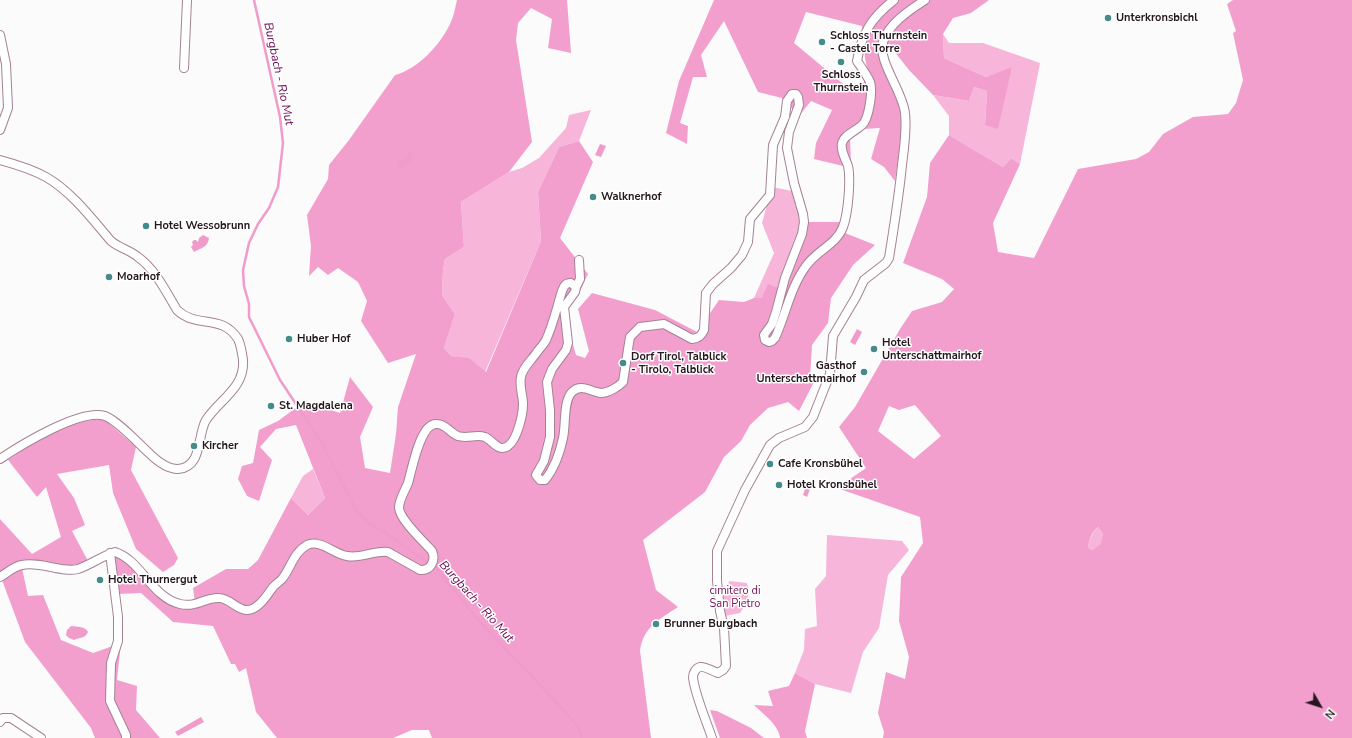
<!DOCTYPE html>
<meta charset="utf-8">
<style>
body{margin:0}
#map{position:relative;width:1352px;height:738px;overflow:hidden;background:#fbfbfb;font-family:"Nunito Sans",sans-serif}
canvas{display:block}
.north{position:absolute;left:1300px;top:686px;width:40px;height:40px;-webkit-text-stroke:3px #fff;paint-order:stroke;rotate:129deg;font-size:11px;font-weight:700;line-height:16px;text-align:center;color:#24171e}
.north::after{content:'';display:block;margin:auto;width:14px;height:18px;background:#24171e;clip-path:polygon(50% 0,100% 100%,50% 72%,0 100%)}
</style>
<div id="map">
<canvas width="1352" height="738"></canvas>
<div class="north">N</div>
</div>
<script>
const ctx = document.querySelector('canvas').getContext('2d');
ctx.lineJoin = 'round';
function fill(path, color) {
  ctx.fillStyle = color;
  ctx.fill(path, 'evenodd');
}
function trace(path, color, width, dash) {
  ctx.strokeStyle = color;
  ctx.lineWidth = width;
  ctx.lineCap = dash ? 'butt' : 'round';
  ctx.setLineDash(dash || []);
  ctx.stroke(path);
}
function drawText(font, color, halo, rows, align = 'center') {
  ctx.font = font + ' "Nunito Sans",sans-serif';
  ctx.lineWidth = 3;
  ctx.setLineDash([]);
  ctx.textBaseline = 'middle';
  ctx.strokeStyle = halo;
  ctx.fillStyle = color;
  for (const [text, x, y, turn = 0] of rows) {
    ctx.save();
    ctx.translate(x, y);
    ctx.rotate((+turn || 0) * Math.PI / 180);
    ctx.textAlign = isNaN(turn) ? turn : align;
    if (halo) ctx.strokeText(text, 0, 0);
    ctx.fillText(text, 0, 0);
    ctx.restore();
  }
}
fill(new Path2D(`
 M943 34 949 43H983L1040 63 1020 164 1011 158 1003 167 949 135V116L933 95 969 101 974 87 987 91 985 125 1012 68 986 77 944 58Z
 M591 110 579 141 559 147 538 192 541 241 485 372 469 359 451 356 444 348 455 314 442 295 443 270 445 259 464 247 461 202 509 172 522 168 539 158 566 128 569 115Z
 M772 187 797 192 804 219 782 289 762 298H754L774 253 762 223Z
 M313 469 325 498 308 515 291 498 303 476Z
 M1098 527 1103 534 1100 546 1092 550 1088 547C1090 538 1092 533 1098 527Z
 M827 535 902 541 909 550 888 575 879 628 863 652 851 693 815 684 795 673 804 650 805 629 817 626 815 589 826 576Z
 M729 581 747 583C751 596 747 602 740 613L725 616 722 603V586L728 587Z`), '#f6b5d9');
fill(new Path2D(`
 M457 0H567L571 53 548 48 552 19 531 8 518 23 516 40 532 142 509 172 461 202 464 247 445 259 443 270 442 295 455 314 444 348 451 356 469 358 486 372 541 241 538 192 559 147 579 141 593 162 560 238 588 274 580 291 568 308 570 334 576 355 585 358 589 351 578 309 592 293 655 310 697 332 719 300 744 302 754 298H762L768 284 782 289 804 222H841L845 233 875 245 853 265 831 298 828 323 812 345 810 378 814 382 799 411 788 402 768 408 750 425 741 441 724 457 705 492 643 540 656 590 678 607C660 619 643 627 640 651L651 738H432L429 730H412L393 738H277L256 712 246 668 239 672 235 664H231L213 626 173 622 141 593 117 594 113 556 123 558 165 602 196 609 193 588 226 569H248L258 560 291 498 308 515 325 498 296 425 276 429 260 447 272 460 259 501 247 496 238 479 242 466 253 463 259 430 278 421 305 401 340 413 350 377 373 407 360 437 365 468 390 473 396 434 398 407 416 354 388 363 361 321 367 301 358 282 338 268 328 275 318 267 309 276 311 246 307 215 328 179 329 165 349 140 395 75C418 69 440 45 450 24 454 16 455 8 457 0Z
 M714 0H989L971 13 953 18 943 34 944 58 986 77 1012 67 998 129 985 125 987 91 974 87 969 101 933 95 909 70 886 41 878 48 899 99 902 131 895 181 884 167 871 159 880 128 864 129 850 138 851 165 843 166 814 159 816 143 832 110 811 101 799 116 782 98 758 92 724 21 701 55 707 77H693L680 123 688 126 687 144 666 133 679 81ZM806 12 862 26 865 58 869 78 853 92 794 43Z
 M1233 0H1352V738H883L884 732 878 713 886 672 905 679 909 657 899 621 901 577 923 543 920 517 837 488 866 468 839 427 855 407 900 329 912 311 942 302 954 289 942 279 903 263 927 197 930 163 949 135 1003 167 1011 158 1020 164 993 223 998 252 1034 258 1078 169 1136 159 1149 152 1163 134 1193 117 1228 114 1236 103 1243 80 1233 33 1236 31 1227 4ZM915 405 941 436 914 459 878 431 889 406 899 410ZM1098 527 1103 534 1100 545 1092 550 1088 547C1090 538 1091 533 1098 527Z
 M91 419 105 420 136 447 131 470 178 558 174 565 163 572 136 549 113 493 109 465 57 474 74 498 85 525 72 531 88 561 74 567 20 562 0 572V519L32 554 61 537 46 487 37 497 8 460 48 433Z
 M22 568 28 596 43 595 61 640 93 653 121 643 117 680 137 686 136 710 160 738H95L91 728 25 642 2 580Z
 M795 673 815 684 805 731 807 738H780C779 725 763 714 754 705L773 706 768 691 789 686Z
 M710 710 717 711 751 728 764 738H720Z`), '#f39fce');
fill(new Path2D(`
 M600 144 606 146 601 157 595 155Z
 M410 151H413L411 164 403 165 402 168 398 170 397 162 407 156Z
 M203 235 209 238C208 248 200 248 194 252L191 247 193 245 192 242 194 240H196L198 242 199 238Z
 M857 329 862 332 855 345 850 342Z
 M807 483 812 484 807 497 803 495Z
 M71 626C78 627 85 626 88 632 85 639 80 637 74 640L69 638 66 635 67 630Z
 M201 717 204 722 178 736 175 732Z`), '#f09ccb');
trace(new Path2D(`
 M254 0 280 117 283 143 278 187 269 208 258 224 249 243 243 270 244 286 249 304V317L280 380 322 443 356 510 369 523 387 534 437 569 479 621 560 706 579 728 582 738`), '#f09ccb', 2.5);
const minor = new Path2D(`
 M0 35 6 64 8 108 0 130
 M184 68 187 0
 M0 160C15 164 32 169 46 177 72 192 92 219 111 241 119 248 130 250 138 257 156 270 166 292 177 310 197 329 221 313 238 339 241 345 242 353 243 360 245 388 220 399 206 420 197 435 203 467 178 469 167 469 156 460 149 453 139 444 117 420 105 416 81 408 21 445 0 459
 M576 287 580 279 579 260
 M110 553 118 617V641L111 663 110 701 126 735V738
 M0 577C7 573 14 566 22 565 40 561 62 573 78 569 90 565 102 556 115 552 142 561 151 597 180 604 197 608 205 597 219 598 229 598 236 609 246 610 258 611 267 595 273 587 276 584 279 582 282 579 291 568 293 553 307 545 320 539 334 554 347 556 361 559 374 550 388 552L420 570C431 571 436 560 432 551 424 542 400 520 399 508 399 499 405 491 408 483 412 470 420 422 437 424 446 424 450 433 458 436 467 439 476 434 485 437 492 440 499 453 508 446 517 440 523 415 523 404 523 396 519 386 521 377 522 368 532 360 537 352 540 348 544 344 546 340 553 325 557 307 562 291 564 286 565 283 571 283L576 287 575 292 564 307 568 343 566 350 552 369 547 382 550 410V437L544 461 536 475 540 480H545C554 469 560 452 563 438 566 425 563 401 572 392 581 383 591 392 601 393 608 393 618 387 623 382L629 343 630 337 640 327 664 324 692 339C699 338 701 336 704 330L706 293 713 284 731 268 742 255 748 242 750 219 770 195 773 145 785 117 787 101 792 94H796L798 97 799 105 789 132 787 148 794 183 803 214 804 222 802 234 785 278 776 312 772 324 764 335 765 340 769 342 772 341 775 338C786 314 790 288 806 266 816 251 837 244 843 227 848 214 851 180 848 166 846 159 840 151 842 143 844 135 856 131 862 125 869 119 873 91 870 82 867 75 861 67 857 61 862 33 871 18 894 0
 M0 722 3 718H11L41 738
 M712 738C707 723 694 692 693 677 693 673 696 668 700 667 705 666 712 671 718 673L723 670 726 666 724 628 720 611 717 581V551L745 490 770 445 779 438 805 427 813 417 830 374 833 336 856 297 864 280 886 263 889 258C894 227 899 196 902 165 904 148 907 130 905 113 903 92 877 60 883 42 889 23 910 10 925 0`);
trace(minor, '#a48294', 10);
trace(minor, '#fff', 8);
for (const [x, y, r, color] of [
 [1108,18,4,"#448c8c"],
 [822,42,4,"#448c8c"],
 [841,62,4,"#448c8c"],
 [593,197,4,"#448c8c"],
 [146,226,4,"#448c8c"],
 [109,277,4,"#448c8c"],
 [289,339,4,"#448c8c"],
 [874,349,4,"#448c8c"],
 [623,363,4,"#448c8c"],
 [864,372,4,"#448c8c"],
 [271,406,4,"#448c8c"],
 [194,446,4,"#448c8c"],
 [770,464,4,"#448c8c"],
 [779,485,4,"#448c8c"],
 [100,580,4,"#448c8c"],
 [656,624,4,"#448c8c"]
]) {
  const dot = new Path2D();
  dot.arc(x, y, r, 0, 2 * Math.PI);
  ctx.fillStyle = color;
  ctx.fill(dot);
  trace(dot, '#fff', 1.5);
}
drawText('bold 11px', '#24171e', '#fff', [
 ["Unterkronsbichl",1116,18],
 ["Schloss Thurnstein",830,36],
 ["- Castel Torre",830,49],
 ["Schloss",841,75,"center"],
 ["Thurnstein",841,88,"center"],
 ["Walknerhof",601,197],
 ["Hotel Wessobrunn",154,226],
 ["Moarhof",117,277],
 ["Huber Hof",297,339],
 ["Hotel",882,343],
 ["Unterschattmairhof",882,356],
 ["Dorf Tirol, Talblick",631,357],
 ["- Tirolo, Talblick",631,370],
 ["Gasthof",856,366,"right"],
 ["Unterschattmairhof",856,379,"right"],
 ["St. Magdalena",279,406],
 ["Kircher",202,446],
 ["Cafe Kronsbühel",778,464],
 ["Hotel Kronsbühel",787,485],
 ["Hotel Thurnergut",108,580],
 ["Brunner Burgbach",664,624]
], 'left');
drawText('11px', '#731053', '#fff', [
 ["cimitero di",735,591],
 ["San Pietro",735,604]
]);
drawText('italic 12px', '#6b064d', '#fff', [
 ["Burgbach - Rio Mut",278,74,78],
 ["Burgbach - Rio Mut",476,602,48]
]);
</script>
